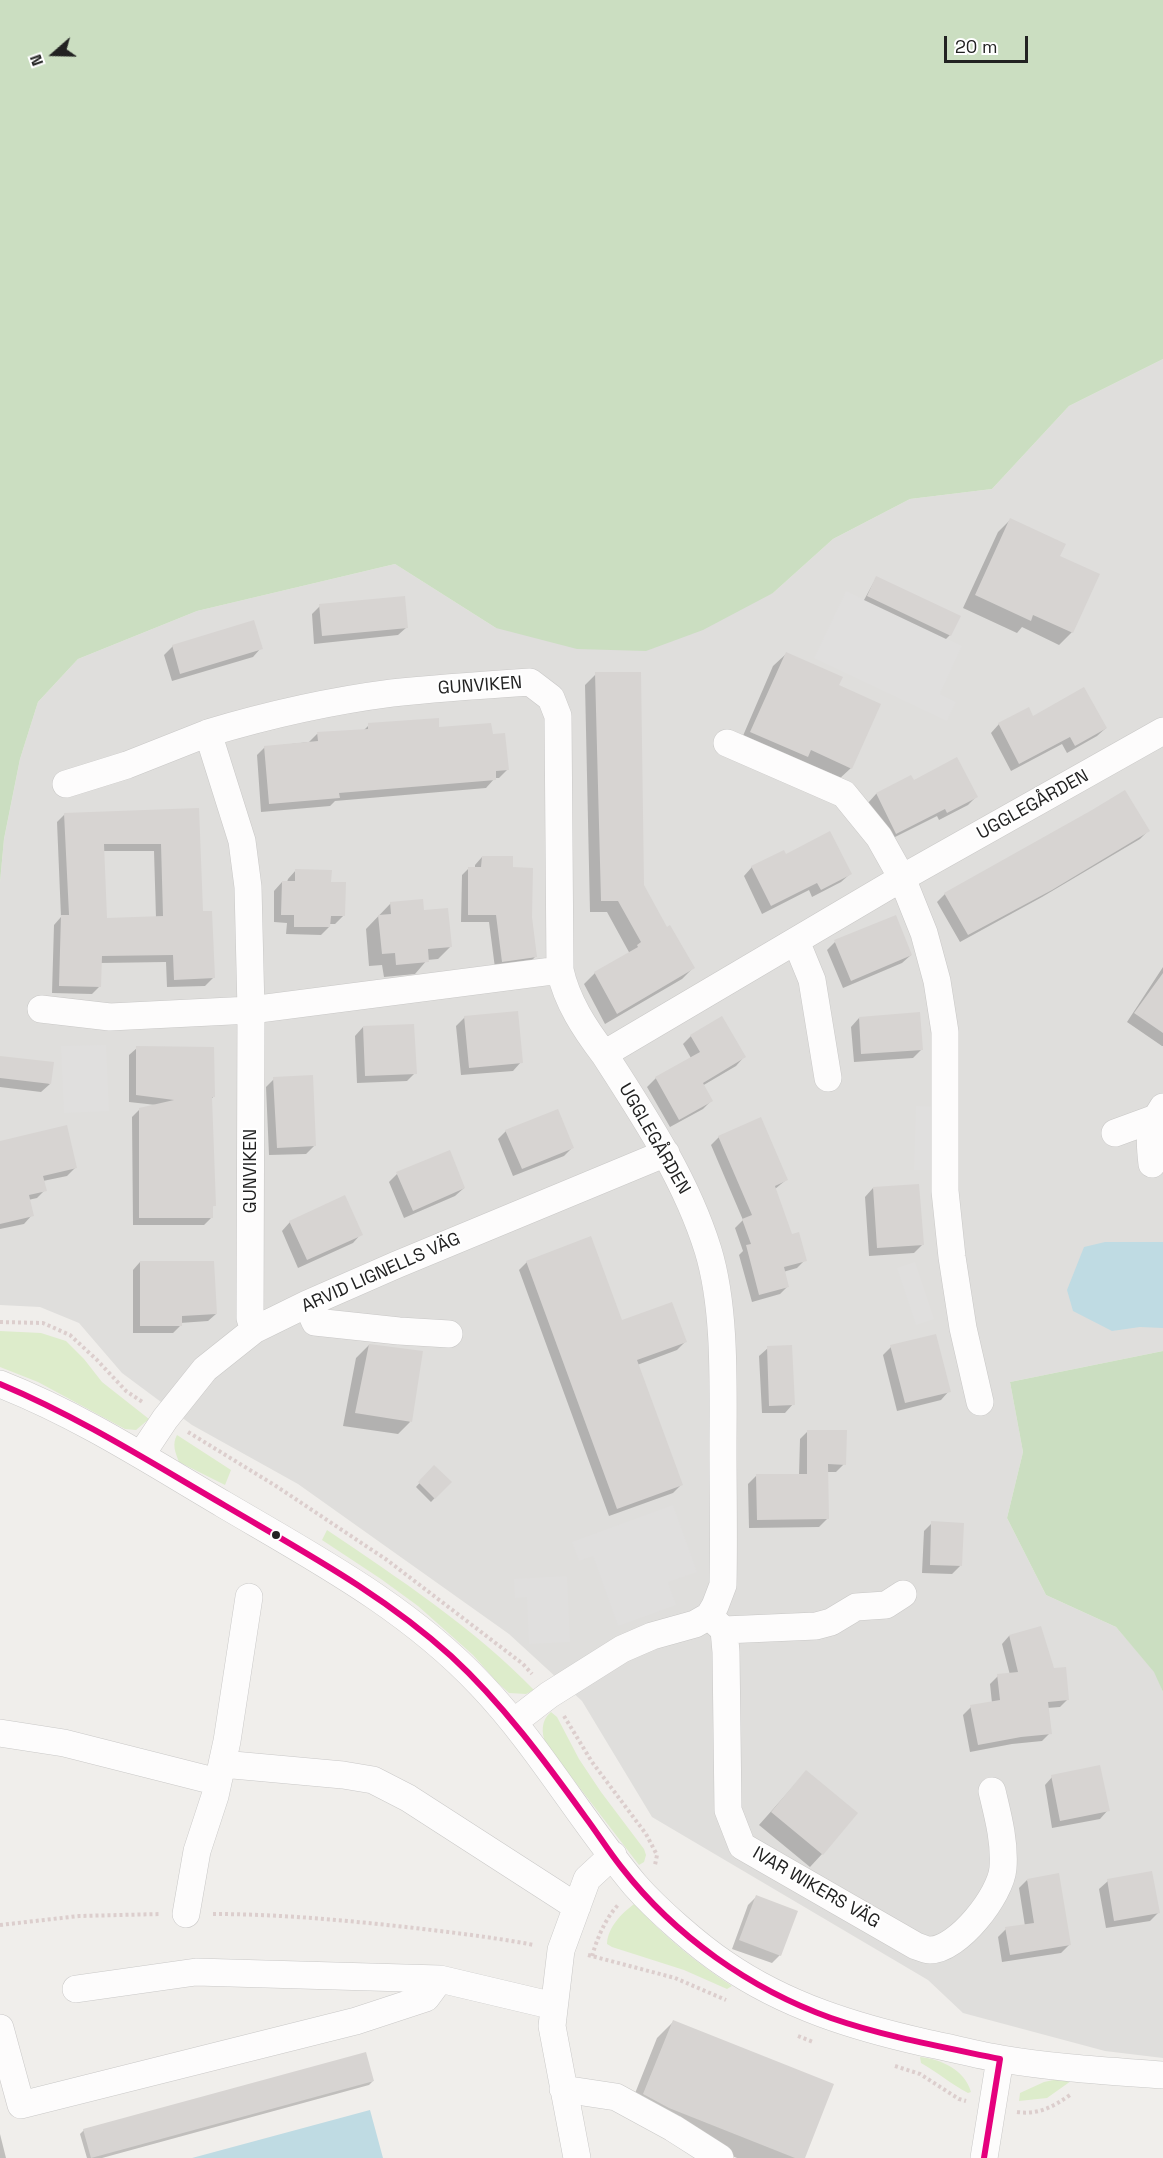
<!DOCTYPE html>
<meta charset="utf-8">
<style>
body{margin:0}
#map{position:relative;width:1163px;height:2158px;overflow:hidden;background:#f0eeeb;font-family:"Space Grotesk",sans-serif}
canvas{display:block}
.north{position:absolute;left:24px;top:24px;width:60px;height:60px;-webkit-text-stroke:4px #fff;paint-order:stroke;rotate:250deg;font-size:16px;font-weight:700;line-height:24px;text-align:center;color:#222}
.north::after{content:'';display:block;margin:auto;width:21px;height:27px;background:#222;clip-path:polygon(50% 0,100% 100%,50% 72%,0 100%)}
.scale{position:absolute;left:944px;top:36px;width:84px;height:27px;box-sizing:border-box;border:3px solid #222;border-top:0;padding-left:8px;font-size:18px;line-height:21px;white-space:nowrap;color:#222;-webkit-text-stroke:4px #fff;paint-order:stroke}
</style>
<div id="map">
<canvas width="1163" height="2158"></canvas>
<div class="north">N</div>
<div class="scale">20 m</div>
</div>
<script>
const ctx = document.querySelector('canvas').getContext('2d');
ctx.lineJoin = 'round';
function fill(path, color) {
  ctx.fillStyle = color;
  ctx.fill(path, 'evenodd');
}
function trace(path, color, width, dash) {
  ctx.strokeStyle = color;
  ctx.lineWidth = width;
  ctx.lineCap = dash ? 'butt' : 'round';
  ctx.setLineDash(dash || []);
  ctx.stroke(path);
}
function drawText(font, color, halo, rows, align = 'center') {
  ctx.font = font + ' "Space Grotesk",sans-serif';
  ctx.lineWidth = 4.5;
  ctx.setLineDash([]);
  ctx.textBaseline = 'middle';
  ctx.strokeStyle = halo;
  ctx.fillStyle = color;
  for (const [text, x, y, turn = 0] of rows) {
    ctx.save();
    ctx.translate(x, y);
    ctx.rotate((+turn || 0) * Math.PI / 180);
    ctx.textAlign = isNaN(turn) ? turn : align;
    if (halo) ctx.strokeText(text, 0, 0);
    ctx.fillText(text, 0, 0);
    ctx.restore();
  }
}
fill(new Path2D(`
 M1163 359V1351L1010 1382 1023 1452 1007 1518 1046 1595 1116 1627 1155 1672 1163 1692V2058L1105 2051 963 2013 928 1980 652 1817 582 1701 509 1634 298 1484 192 1425 122 1373 79 1323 40 1307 0 1305V882L4 839 20 759 38 702 78 659 197 611 395 564 496 628 773 593 833 539 910 499 992 489 1069 406Z`), '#dfdedc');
fill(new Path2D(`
 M0 1331 41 1333 66 1341 84 1359 102 1382 149 1419 136 1430 125 1429 38 1382 0 1367Z
 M177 1435 231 1470 225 1485 179 1462C175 1452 172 1444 177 1435Z
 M327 1530C398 1578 474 1628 534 1690L526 1694 509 1693 497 1682 473 1655 418 1606 381 1579 322 1540Z
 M551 1712 557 1717 579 1759 601 1792 644 1849 646 1855 644 1862 639 1865 546 1744C541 1733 541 1720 551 1712Z
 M634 1904C664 1936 695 1962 732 1986L727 1989 684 1970 612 1947 607 1944C608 1927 621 1914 634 1904Z
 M920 2057C941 2059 965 2070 971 2092L968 2093C951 2084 937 2072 921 2063Z
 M1058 2079 1071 2081 1047 2098 1019 2101 1020 2093 1044 2082Z`), '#ddeccb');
fill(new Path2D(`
 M0 0H1163V359L1069 406 992 489 910 499 833 539 773 593 703 630 646 651 577 649 496 628 395 564 197 611 78 659 38 702 20 759 4 839 0 882Z
 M1163 1351V1692L1154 1672 1116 1627 1046 1595 1007 1518 1023 1452 1010 1382Z`), '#cbdec1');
fill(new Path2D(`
 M846 591 962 646 940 694 956 702 947 721 814 658Z
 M106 1045 109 1111 64 1113 61 1046Z
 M916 1106 938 1107 936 1170H914Z
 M915 1262 934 1319 916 1325 897 1268Z
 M673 1505 697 1572 668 1582 676 1605 618 1626 593 1556 579 1561 572 1542Z
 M567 1576 570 1642 529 1644 527 1597 515 1598 514 1579Z`), '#e0dfde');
fill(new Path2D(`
 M1105 1242H1163V1328L1140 1327 1112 1331 1073 1311 1067 1290 1084 1247Z
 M370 2110 383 2158H192Z`), '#bfdbe3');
fill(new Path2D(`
 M1011 519 1058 557 1072 632 1059 645 1022 627 1017 633 963 608 998 532Z
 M876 578 950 635 946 639 864 600Z
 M320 606 407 627 398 635 314 644 312 614Z
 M173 646 261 648 253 657 172 681 164 655Z
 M786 654 837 686 851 768 838 780 739 745 773 666Z
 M596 674 642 885 666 929 693 968 682 979 605 1024 584 984 595 973 630 954 607 912H590L585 685Z
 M1032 718 1106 728 1097 736 1067 753 1062 744 1011 771 991 733 999 724Z
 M369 725 438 729 491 735 507 770 499 778H495L486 788 335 801 330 806 261 812 257 755 265 747 309 742 317 734 363 731Z
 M910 777 913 782 976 797 968 805 939 820 937 816 887 841 868 803 876 794Z
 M198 810 202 913 213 978 205 986 167 987 166 962 100 963V986L92 994 52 993 54 925 61 917 57 822 65 814ZM103 851H154L156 918 106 919Z
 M1148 831 1140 839 1042 897 960 942 937 902 945 894Z
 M785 856 850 874 841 882 812 897 809 890 762 914 744 876 752 867Z
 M482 857 511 869 531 917 535 957 528 964 495 968 489 922H461L462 875 469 868H475V865Z
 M296 870 330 883 344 915 335 924H329V927L321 935 286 934 287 923 274 922V891L282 882H287L288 879Z
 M391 903 423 912 451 946 438 959 427 960 415 974 384 977 382 965 369 966 366 929Z
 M835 942 911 955 902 963 843 988 827 950Z
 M1163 967V1046H1162L1127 1022Z
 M465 1017 521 1062 513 1071 461 1075 456 1026Z
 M859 1018 921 1050 913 1058 854 1062 851 1027Z
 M363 1027 415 1073 407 1081 357 1083 355 1036Z
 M691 1036 744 1057 736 1066 702 1086 711 1101 703 1109 670 1127 647 1087 656 1078 691 1058 683 1044Z
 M137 1048 214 1096 211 1099 214 1205 211 1209V1218L204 1225H133L132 1117 140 1109 156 1105 129 1102V1055Z
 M0 1057 50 1084 41 1092 0 1087Z
 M274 1079 315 1145 306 1154 269 1155 266 1087Z
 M506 1131 572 1148 564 1156 513 1176 498 1139Z
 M719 1137 786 1180 775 1189 791 1236 805 1260 797 1268 783 1272 787 1287 780 1294 752 1302 739 1255 743 1251 735 1228 743 1220 711 1145Z
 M0 1143 75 1168 67 1176 43 1181 45 1190 37 1198 28 1200 32 1215 24 1224 0 1229Z
 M397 1174 464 1188 455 1196 404 1218 389 1182Z
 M873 1188 922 1245 914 1253 869 1256 865 1197Z
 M290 1222 361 1234 353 1243 298 1268 282 1231Z
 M140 1262 216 1314 208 1321 180 1323V1326L173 1333H133V1270Z
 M527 1262 621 1322 685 1342 677 1350 637 1365 681 1485 673 1493 609 1516 519 1270Z
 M369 1345 410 1422 398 1434 343 1426 356 1358Z
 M891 1347 949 1391 941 1400 897 1411 883 1355Z
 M768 1348 793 1404 785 1413H762L759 1356Z
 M808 1431 844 1464 836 1472H827V1519L819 1527 749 1528 748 1484 756 1476 799 1475 800 1439Z
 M434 1467 450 1482 431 1502 416 1487Z
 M932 1523 961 1565 952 1574 922 1573 924 1531Z
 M1040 1628 1053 1670 1068 1699 1060 1707 1047 1708 1050 1733 1042 1741 1012 1744 970 1752 963 1715 971 1707 992 1703 990 1684 998 1676 1010 1675 1002 1644 1009 1636Z
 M806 1772 822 1854 810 1867 759 1825Z
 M1053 1776 1108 1810 1100 1819 1052 1828 1045 1785Z
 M1027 1880 1070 1944 1061 1953 1002 1962 998 1937 1006 1929 1025 1926 1019 1888Z
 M1108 1881 1158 1913 1150 1921 1106 1928 1099 1889Z
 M756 1897 780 1955 772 1963 732 1949 748 1905Z
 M673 2022 804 2158H737L652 2124 628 2111 657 2038Z
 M373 2081 369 2085 102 2158H87L80 2134 84 2130Z
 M0 2134 6 2158H0Z`), '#0003');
fill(new Path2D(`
 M1010 518 1066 544 1060 556 1100 574 1073 633 1033 615 1031 621 975 595Z
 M876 576 961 616 951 636 867 596Z
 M405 596 408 628 322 636 319 604Z
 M254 620 263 649 180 674 172 645Z
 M786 652 843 677 839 685 881 704 852 769 811 750 808 757 750 732Z
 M595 672H641L644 885 667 927 670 925 695 968 617 1014 594 972 638 947 637 945 641 942 618 901H601Z
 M1084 687 1107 728 1075 746 1070 737 1019 764 998 723 1029 707 1033 716Z
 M439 718V727L491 723 493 734 505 733 509 770 496 771V780L339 793 340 798 269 804 264 746 318 741 317 732 368 729V723Z
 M957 757 978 797 947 813 945 809 896 834 876 793 911 775 914 780Z
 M1125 790 1150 831 1052 890 968 935 944 893 1092 810Z
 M199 808 203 911H212L215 978 174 980 173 955 102 956 101 987 59 986 61 915H69L64 813ZM104 844H161L163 916 107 918Z
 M830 831 852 874 821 890 817 883 771 906 751 866 784 850 786 854Z
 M482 856H513V867L533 868 532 917 537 957 502 962 496 915H468V867H481Z
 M295 869 332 870 331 882H346L345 916H331L330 927H294V915H281L282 881H295Z
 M423 899 424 910 448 908 452 947 428 949 429 962 396 965 395 953 382 954 378 915 391 914 390 902Z
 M896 915 912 955 851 981 834 940Z
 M1163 973V1033L1134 1013Z
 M518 1011 523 1063 469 1068 464 1016Z
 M920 1012 923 1050 861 1054 859 1017Z
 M722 1016 746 1057 703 1083 713 1101 679 1120 655 1077 700 1052 690 1035Z
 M414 1024 417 1074 365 1076 363 1026Z
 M136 1046 214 1047 215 1097H212L216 1206H213V1218H139V1108L174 1100 136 1095Z
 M0 1056 54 1062 51 1084 0 1078Z
 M313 1075 316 1146 277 1148 273 1077Z
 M558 1109 574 1148 522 1169 505 1130Z
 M761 1117 788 1180 775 1186 792 1234 799 1232 807 1261 784 1267 789 1287 759 1295 746 1245 751 1244 742 1219 752 1215 718 1136Z
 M67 1125 77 1168 43 1176 47 1191 29 1195 34 1216 0 1224V1141Z
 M450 1150 465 1188 413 1211 396 1172Z
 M919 1184 924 1245 877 1248 873 1187Z
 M345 1195 363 1235 307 1260 289 1221Z
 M591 1236 622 1320 672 1302 687 1342 637 1360 683 1485 617 1509 526 1261Z
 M140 1261H214L217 1314 182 1316V1326H140Z
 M936 1334 951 1392 905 1403 890 1345Z
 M369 1344 423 1351 412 1422 355 1413Z
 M792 1345 795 1405 769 1406 767 1346Z
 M807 1430H847L846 1465 828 1464 829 1519 757 1520 756 1474H807Z
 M434 1465 452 1482 435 1499 418 1482Z
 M931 1521 964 1523 962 1566 930 1565Z
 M1041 1626 1054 1668 1066 1667 1069 1700 1048 1702 1052 1734 1021 1737 978 1745 970 1705 1000 1700 997 1674 1018 1672 1009 1635Z
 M1100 1765 1110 1811 1060 1821 1051 1775Z
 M806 1770 858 1813 823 1855 771 1812Z
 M1152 1871 1160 1913 1114 1921 1107 1879Z
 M1059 1873 1071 1945 1010 1955 1005 1927 1034 1923 1027 1879Z
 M756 1895 798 1911 781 1956 739 1940Z
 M673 2020 834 2084 805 2158H795L669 2108 643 2094Z
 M366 2052 374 2081 91 2158 83 2129Z`), '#d7d4d2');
const minor = new Path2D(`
 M727 743 844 794 879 837 902 878 924 933 937 981 945 1032V1191L952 1257 963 1328 980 1402
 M66 784 127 765 208 733
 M796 941 812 980 828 1078
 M41 1009 110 1017 251 1010 560 970
 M1115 1133 1156 1118
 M1152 1164C1149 1138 1148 1129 1163 1107
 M307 1304 315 1322 399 1331 449 1334
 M254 1330 250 1318 251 1010 248 887 242 841 208 733C268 715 330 701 392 693 438 688 484 685 530 682L551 698 558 716 560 970C567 1002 585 1029 604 1054
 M0 1384C79 1415 150 1461 223 1504 313 1557 408 1607 481 1685 539 1746 581 1821 635 1885 657 1910 698 1946 725 1964 786 2006 855 2027 926 2043 952 2048 977 2055 1002 2059 1055 2068 1110 2071 1163 2075
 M141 1455 165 1419 205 1369 254 1330 307 1304 396 1265 666 1153
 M709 1616 724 1630 726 1652 728 1810 742 1846 916 1946C920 1947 926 1950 930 1950 958 1950 1001 1895 1003 1868 1005 1842 998 1816 992 1791
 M724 1630 816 1626 831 1622 856 1607 886 1605 903 1594
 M514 1722 549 1695 622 1649 652 1636 695 1624 709 1616 715 1606 723 1585C724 1540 723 1494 723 1449 723 1387 726 1309 708 1250 686 1179 644 1116 604 1054L902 878 1163 731
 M0 1733 64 1743 218 1782
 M222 1764 343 1775 373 1780 408 1798 577 1907
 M186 1914 197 1851 215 1796 227 1741 249 1597
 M76 1989 196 1972 440 1979 554 2006
 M0 2028 21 2105 356 2021 426 1998 440 1979
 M563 2089 616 2097 673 2128 720 2158
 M577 2158 552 2026 561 1950 587 1879 613 1855
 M984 2158 1000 2059`);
trace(minor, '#c9c8c7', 28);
trace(new Path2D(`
 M0 1322 43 1323 70 1335 97 1360 126 1391 144 1403
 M188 1432 276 1486 387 1560 523 1664 532 1674
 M564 1716 592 1762 646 1834 657 1855 655 1865
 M213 1914C278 1914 342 1920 406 1927 449 1932 492 1937 534 1945
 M0 1925 79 1916 161 1914
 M588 1955 675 1978 726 2000
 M592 1956C597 1939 605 1919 618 1905
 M798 2036 813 2042
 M895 2066 920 2074 959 2099 966 2101
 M1017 2112C1038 2115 1053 2107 1070 2095`), '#dccecd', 4, [3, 3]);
trace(minor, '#fdfcfc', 27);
trace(new Path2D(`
 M0 1384C79 1417 150 1462 224 1505 302 1551 383 1594 451 1656 502 1703 545 1761 586 1818 598 1834 609 1852 622 1868 675 1936 750 1989 831 2018 886 2037 943 2047 1000 2059
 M984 2158 1000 2059`), '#e5007d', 6);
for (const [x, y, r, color] of [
 [276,1535,5,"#222"]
]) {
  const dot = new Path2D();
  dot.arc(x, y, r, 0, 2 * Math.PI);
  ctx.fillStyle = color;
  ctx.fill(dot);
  trace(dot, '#fff', 2);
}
drawText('18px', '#222', '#fff', [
 ["GUNVIKEN",480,686,-4],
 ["UGGLEGÅRDEN",1033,805,-29],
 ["UGGLEGÅRDEN",654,1139,60],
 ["GUNVIKEN",251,1171,-90],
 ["ARVID LIGNELLS VÄG",381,1273,-24],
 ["IVAR WIKERS VÄG",816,1888,30]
]);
</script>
